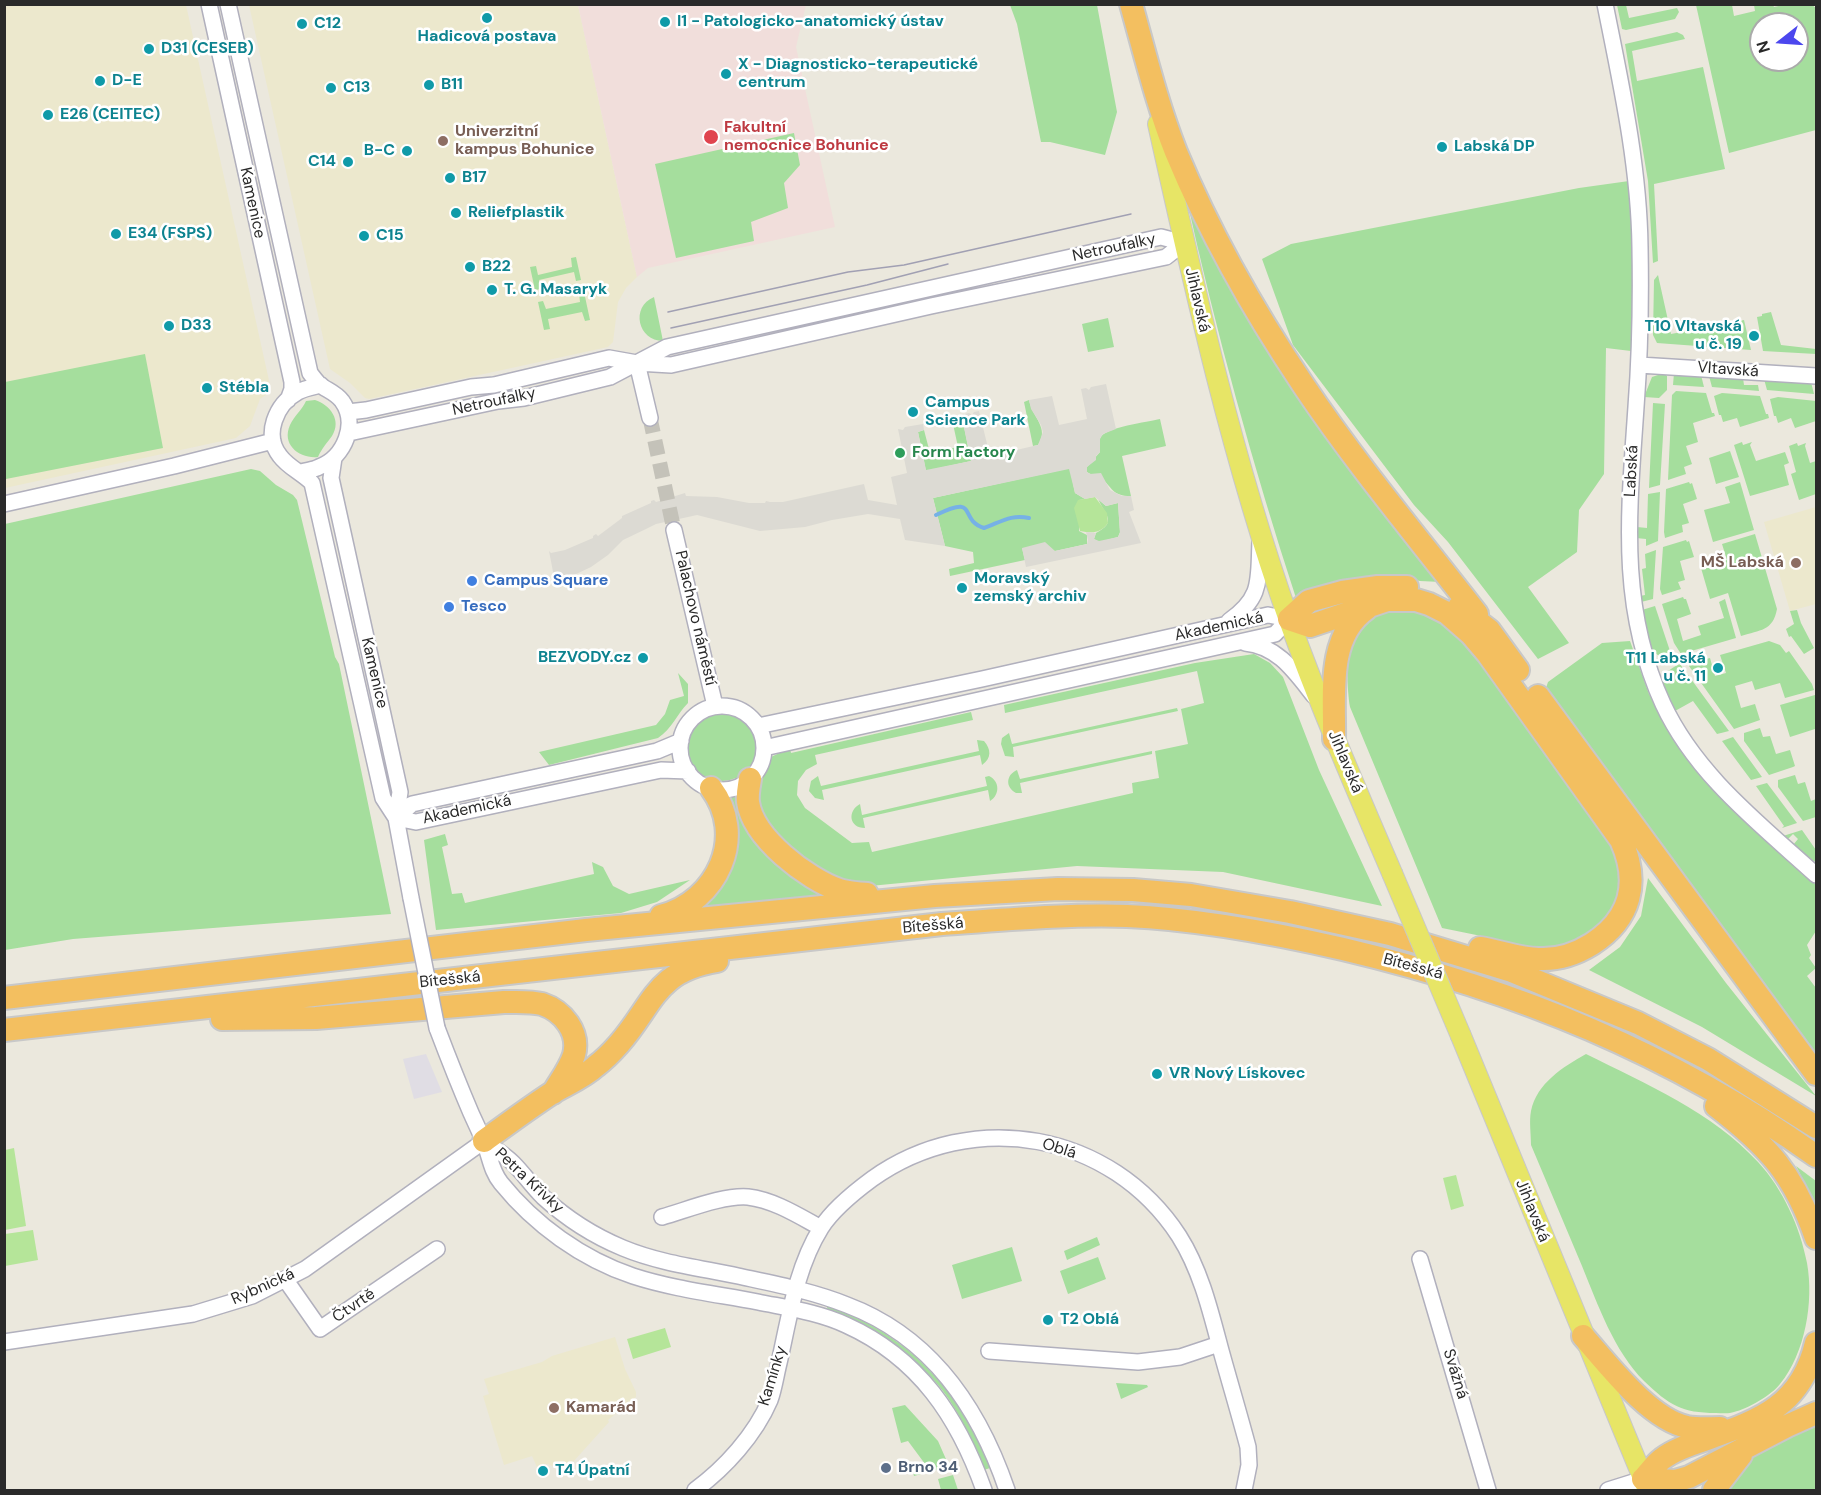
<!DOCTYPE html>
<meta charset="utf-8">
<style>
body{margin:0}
#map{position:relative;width:1821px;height:1495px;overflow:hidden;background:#ebe8dd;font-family:"DM Sans",sans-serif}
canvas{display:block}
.frame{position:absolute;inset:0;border:6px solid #2a2a2a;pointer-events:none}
.north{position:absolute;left:1749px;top:12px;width:60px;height:60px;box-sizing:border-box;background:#fff;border:2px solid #aaa;border-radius:50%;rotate:253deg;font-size:16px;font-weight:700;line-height:24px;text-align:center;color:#2a2a2a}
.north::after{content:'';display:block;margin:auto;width:21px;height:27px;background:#4c47ee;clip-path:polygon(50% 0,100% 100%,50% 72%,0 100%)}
</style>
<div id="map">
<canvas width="1821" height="1495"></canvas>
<div class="frame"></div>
<div class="north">N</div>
</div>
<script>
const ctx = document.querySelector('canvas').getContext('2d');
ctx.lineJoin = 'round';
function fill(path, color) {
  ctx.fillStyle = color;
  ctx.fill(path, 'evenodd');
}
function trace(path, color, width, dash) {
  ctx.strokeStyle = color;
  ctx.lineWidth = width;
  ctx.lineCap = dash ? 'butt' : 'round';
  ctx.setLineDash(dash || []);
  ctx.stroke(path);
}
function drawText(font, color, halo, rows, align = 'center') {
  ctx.font = font + ' "DM Sans",sans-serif';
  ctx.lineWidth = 5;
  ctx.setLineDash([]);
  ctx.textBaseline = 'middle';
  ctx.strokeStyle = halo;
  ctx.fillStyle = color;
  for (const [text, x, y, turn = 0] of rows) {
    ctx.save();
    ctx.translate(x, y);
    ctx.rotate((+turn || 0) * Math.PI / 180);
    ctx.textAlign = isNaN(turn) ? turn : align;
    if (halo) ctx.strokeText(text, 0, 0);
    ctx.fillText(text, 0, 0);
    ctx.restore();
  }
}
fill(new Path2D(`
 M426 1054 442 1092 414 1099 403 1059Z`), '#e0dde4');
fill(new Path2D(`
 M4 5H186L270 385 266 395 260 399 250 426 236 438 5 488Z
 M249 5H578L637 277 626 288 618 302 613 342 608 347 369 399 365 398 350 383 330 369Z
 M1816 507V604L1790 611 1764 522Z
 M615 1337 625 1369 636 1392V1397L608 1420 609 1422 564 1472 548 1464 537 1467 532 1456 504 1465 483 1396 489 1394 484 1379 542 1362 552 1356Z`), '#ece8cd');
fill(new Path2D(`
 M578 5H806L796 47 835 227 648 268 637 277Z`), '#f1dedb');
fill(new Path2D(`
 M1813 4 1814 7H1816V130L1729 153 1696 5H1732L1734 16 1755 11 1754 5H1773L1774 7 1783 5ZM1761 24H1797V60H1761Z
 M1010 5H1097L1117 112 1105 155 1050 142H1041L1017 24Z
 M1617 5H1626L1629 18 1677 8 1679 12 1675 19 1626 30 1622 29Z
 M1677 32 1683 35 1685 39 1632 51 1637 81 1703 67 1725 169 1654 184 1658 261 1653 263 1648 181 1625 44Z
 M794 133 800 165 784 183 788 208 751 222 754 241 676 258 655 164Z
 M1629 181 1634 234 1631 351 1606 348 1604 474 1579 510 1577 552 1528 587 1569 643 1538 659 1448 542 1414 505 1293 345 1262 259 1291 244 1579 188Z
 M1186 196 1441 582 1420 581 1410 579 1296 598C1253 466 1216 332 1186 196Z
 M576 257 581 280 576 281 574 272 539 280 541 289 535 290 530 267 536 266 538 275 572 267 571 258Z
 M1658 275 1671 334 1744 320 1751 350 1657 343 1653 335 1654 280Z
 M584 292 590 320 585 321 582 312 548 319 550 329 544 330 538 302 543 301 546 309 580 302 579 293Z
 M654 297 663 341C638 341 630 307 654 297Z
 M1771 312 1781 345 1816 349V354L1763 351 1757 317 1762 316V314Z
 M1108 318 1114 347 1088 352 1082 324Z
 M145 354 163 448 6 479 5 382Z
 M1664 373 1667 376V390L1659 398 1644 397 1652 377Z
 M1674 373 1701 375 1704 387 1673 385Z
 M1709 376 1743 378 1744 385H1758L1759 391 1712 387Z
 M1764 379 1811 382 1814 394 1767 390Z
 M1676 391 1706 393 1712 413H1714L1715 416 1693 423 1698 442 1686 446 1692 464 1684 467 1686 474 1668 480 1672 395Z
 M1722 393 1760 396 1766 414H1768L1769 418 1740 427 1737 418 1723 422 1721 415H1719L1714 396Z
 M1778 397 1816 401V421L1795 428 1791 418 1778 423 1776 416H1774L1770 399Z
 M315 400C330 405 342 420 332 436 327 443 322 448 318 457 300 459 281 445 290 425 294 416 302 410 306 401Z
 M1029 400C1032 417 1050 428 1038 445L1033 446 1024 402Z
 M1653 403 1665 404 1660 485 1649 488Z
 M1160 419 1166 446 1122 456 1131 496C1112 496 1113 488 1101 478 1096 474 1091 475 1087 472V467L1100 452C1100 448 1099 441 1100 438 1105 427 1148 422 1160 419Z
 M963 422 971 461 926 471 918 432 924 430 930 453 958 447 953 424Z
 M1742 442 1743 445 1752 442 1750 445 1756 461 1785 452 1789 463 1784 465 1789 485 1750 496 1734 445Z
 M1797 443 1798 446 1806 443 1805 446 1810 463 1816 461V494L1799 500 1791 474 1796 472 1789 446Z
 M1730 451 1739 477 1716 484 1709 458Z
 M1070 468 1075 493 1085 499 1079 500V531L1087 535V544L1055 551 1022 548 1025 560 950 576 949 569 974 563 973 552 945 546 933 498Z
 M251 469 260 471 276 485 293 495 297 500 335 657 339 664 391 914 73 939 5 950V524Z
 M1689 482 1690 484 1692 483 1697 499 1683 504 1689 523 1682 525 1683 532 1665 538 1664 532 1666 489Z
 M1740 482 1754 530 1713 542 1704 510 1730 503 1725 487Z
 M1660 492 1658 541 1646 546V539L1636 538 1637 527 1647 528 1648 494Z
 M1098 499 1106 506 1118 503 1120 532 1118 537 1099 542 1094 539 1096 533C1117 522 1106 516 1098 499Z
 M1755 534 1777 609C1773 631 1760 630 1741 636L1728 593 1710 599 1701 568 1727 560 1722 544Z
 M1686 540 1687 542 1689 541 1694 557 1680 561 1685 580 1678 582 1681 589 1662 595 1660 589 1663 547Z
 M1656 550 1653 599 1641 602 1640 596 1645 595 1642 569 1646 568 1645 554Z
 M1683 597 1684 599H1686L1691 614 1677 619 1683 641 1701 635 1698 626 1724 618 1719 602 1725 599 1736 638 1681 654 1674 643 1662 604Z
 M1655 606 1672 657C1646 662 1645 628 1642 610Z
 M1797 610 1801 623 1814 648 1804 654 1791 636 1789 637 1786 629 1794 624 1790 611Z
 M1389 611C1409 611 1425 612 1442 623 1467 640 1484 668 1502 692 1539 742 1575 794 1611 845 1615 855 1619 865 1620 876 1622 918 1580 948 1541 948 1526 948 1510 943 1496 939 1478 935 1460 932 1442 928L1350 707C1345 668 1344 625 1389 611Z
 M1630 641 1649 694 1661 716 1704 780 1731 808 1816 885V931L1807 945 1811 955 1809 958 1816 968 1807 976 1816 988V1063L1547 697 1546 688 1548 682 1602 643Z
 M1769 641 1780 645 1786 653 1789 651 1812 684 1814 690 1785 698 1780 683 1755 690 1752 681 1735 686 1741 708 1755 704 1760 720 1734 729 1689 666 1690 663 1710 658 1715 676 1726 673 1720 655Z
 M1254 654 1270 663 1283 677 1319 770 1382 906 1223 872 1077 866 870 886 832 876 805 862 773 837 753 806V785L771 757 790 748 791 753 971 712 973 720 815 755 817 764 806 770 798 781 797 795 805 808 852 843 869 842 872 852 1133 793 1132 783 1159 778 1155 751 1188 744 1181 709 1204 703 1197 671 1005 713 1004 705 1195 663Z
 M1680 664 1729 731 1717 734 1693 701 1675 711C1665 691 1652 676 1680 664Z
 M678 673 688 684V703C677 714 672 729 658 738L549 765 539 752 656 725 665 714 670 700 684 696Z
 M1815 695 1816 733 1815 729 1790 737 1780 705Z
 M1177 708 1178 711 1013 747 1014 757 1005 756 1001 744 1002 738 1009 733 1012 744Z
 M687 746a35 35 0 1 1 70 0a35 35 0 1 1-70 0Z
 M1760 728 1763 737 1770 736 1776 754 1790 750 1795 766 1793 767 1769 775 1744 741V733Z
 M1733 737 1762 777 1751 780 1722 741Z
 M977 740 984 741C991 749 992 758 982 765L980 755 822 790 824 800 815 798 809 791 811 781 818 776 821 786 979 751Z
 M1152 751V754L1020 783 1022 793H1016C1005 787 1006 775 1017 770L1020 779Z
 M1795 775 1798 784 1805 782 1811 801 1816 799V817L1803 821 1778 787V780Z
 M989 776C1000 781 1000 795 990 801L988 790 863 818 865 828C849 828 847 811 860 804L862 815 987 786 985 777Z
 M1767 783 1797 823 1782 828 1784 826 1756 786Z
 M743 790 742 808 831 895 695 909 723 875 725 794Z
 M1802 830 1816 850V862L1810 859 1793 845 1798 839 1793 834 1787 840 1783 836Z
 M445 834 448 845 442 847 452 894 462 893 465 903 594 874 592 862 603 867 613 886 629 894 690 880 657 902 621 913 436 930 424 840Z
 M1648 878 1726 983 1816 1096 1702 1027 1589 970 1620 947 1641 916Z
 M1586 1054C1646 1084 1712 1112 1758 1162 1783 1189 1800 1227 1807 1263 1814 1302 1805 1353 1780 1384 1772 1395 1747 1409 1734 1412 1729 1414 1722 1413 1716 1413 1682 1413 1669 1405 1644 1381 1614 1351 1598 1305 1582 1266 1565 1226 1548 1185 1531 1145 1531 1134 1529 1121 1531 1111 1537 1083 1563 1067 1586 1054Z
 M1796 1166 1816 1181V1205Z
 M1097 1237 1100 1245 1067 1260 1064 1251Z
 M1012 1247 1022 1281 962 1299 952 1265Z
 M1098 1257 1106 1279 1068 1294 1060 1271Z
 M829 1306C910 1336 959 1389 990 1468L984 1470C969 1432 949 1388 915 1363 889 1344 856 1328 828 1311L827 1307Z
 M1116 1383 1147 1385 1148 1387 1121 1399Z
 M905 1405 938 1441 949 1466 914 1476 913 1472 928 1468 908 1441 901 1443 892 1408Z
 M1816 1426V1490H1727L1752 1457 1789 1438Z
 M953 1475 958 1490H941L938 1479Z`), '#a5de9d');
fill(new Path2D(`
 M1095 497 1107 513 1108 523C1100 534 1092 533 1080 531L1074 508 1078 500Z
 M14 1148 26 1226 5 1230V1150Z
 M1456 1175 1464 1206 1451 1210 1443 1178Z
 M33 1230 38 1260 5 1266V1234Z
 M665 1328 671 1347 633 1359 627 1339Z`), '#b5e599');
fill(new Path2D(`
 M1106 384 1116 429 1103 434 1100 439V452L1096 456V460L1087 467V472L1090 474 1101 473 1110 490 1122 496H1131L1134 510 1129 512 1141 543 1026 567 1022 548 1045 542 1055 551 1087 544 1088 540 1086 532 1096 533 1094 539 1099 541 1118 537 1120 533 1118 503 1106 506 1095 497 1085 499 1075 493 1069 469 933 498 945 546 905 540 900 519 868 514 832 520 805 527 760 531 697 515 656 524 646 529 623 540 608 555 591 567 572 576 557 579 555 582 549 551 551 553 565 550 593 538V536L596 534 598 536 622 518V516L651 503V501L654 500 656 502 685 493 686 496 717 497 749 503H765L766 501 770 502H783L864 484 868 500 897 505 891 477 907 473 898 429 903 430 905 427 923 424 924 430 918 432 926 470 971 461 963 423 953 424 952 417 969 413 972 415 974 412 979 411 990 456 1038 445 1043 432 1041 425 1031 409 1029 400 1052 396 1059 425 1087 419 1081 389 1086 388 1089 390 1091 387Z`), '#dcdad3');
trace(new Path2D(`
 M936 515C980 494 957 519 984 528 1001 522 1011 514 1029 518`), '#76b1e6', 4);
trace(new Path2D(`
 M650 418 674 530`), '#c4c2b9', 15, [15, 8]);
const minor = new Path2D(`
 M209 4 292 382V389L288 400
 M228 4 310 373C313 377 316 381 319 384 326 390 335 392 342 401 358 423 345 457 319 467 314 470 307 470 301 472
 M1605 4C1621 84 1639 165 1640 247 1641 300 1640 354 1636 407 1629 511 1618 606 1663 704 1696 775 1760 824 1816 875
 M637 363 650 418
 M1639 365 1816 376
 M321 385C313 387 305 388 298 392 276 404 263 435 280 456 288 467 302 473 312 483L383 798 396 818
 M348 412 366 410 471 387 494 385 609 358 637 363 671 365 931 306 1166 257 1184 243
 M349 433 498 401 524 398 610 377 667 347 1161 237 1184 243
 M334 458 331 478 400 792 396 818 411 898
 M4 504 174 466 273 441
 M674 530 715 706
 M1229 621C1263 597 1258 580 1260 542
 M1245 643C1278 646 1295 672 1314 696
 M680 748a42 42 0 1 1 84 0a42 42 0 1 1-84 0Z
 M758 726 982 679 1268 615 1289 619
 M764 748 1275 634 1289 619
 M396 818 416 822 661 770 688 771
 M396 818 412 804 657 751 681 741
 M437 1028C448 1057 459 1085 471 1113 475 1122 480 1132 484 1142 490 1156 491 1171 501 1183 535 1225 582 1259 633 1276 673 1289 716 1294 758 1302 787 1308 818 1312 846 1325 919 1358 958 1417 984 1490
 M484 1141C494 1148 505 1155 513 1163 524 1174 532 1186 543 1197 566 1218 594 1236 623 1248 659 1263 700 1268 738 1276 775 1284 812 1291 847 1305 932 1337 979 1408 1007 1490
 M662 1217C687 1210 723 1195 748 1197 774 1200 799 1216 821 1228
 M1420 1259 1488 1490
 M285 1279 320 1329 437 1249
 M4 1342 193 1314 252 1296 305 1269 484 1141
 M989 1351 1138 1362 1180 1357 1219 1344
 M695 1490C725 1468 755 1435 770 1400 774 1389 776 1375 779 1363 789 1319 796 1268 821 1228 833 1209 853 1193 872 1179 973 1107 1111 1132 1179 1236 1200 1269 1210 1309 1220 1347 1229 1380 1239 1413 1248 1447L1249 1465 1244 1490
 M1608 1490 1643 1479`);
const major = new Path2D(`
 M1158 124C1195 291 1232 459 1289 620 1320 706 1356 789 1392 873
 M1461 1036 1648 1490`);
const highway = new Path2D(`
 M1131 4C1145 54 1157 104 1176 152 1210 234 1255 313 1304 386 1357 465 1419 539 1477 614
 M1459 607 1489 630 1518 670
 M1289 619 1310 626 1387 600H1416L1429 604 1447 613 1471 634 1488 654 1621 840C1640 882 1631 919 1592 944 1576 954 1558 960 1539 959 1519 959 1500 951 1480 948
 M1289 619 1309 601 1342 592 1378 587H1407
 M1538 696 1816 1074
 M1334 739C1335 696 1326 637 1366 609
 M750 779C749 786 747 794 748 802 753 838 807 879 839 890 848 893 858 893 867 894
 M661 916C718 901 747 836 711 788
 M4 998 586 930 935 896 1058 889 1133 890 1191 895 1290 912 1390 934 1512 971 1638 1023 1708 1059 1816 1127
 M222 1019 316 1018 504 1002C516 1002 530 1001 542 1004 563 1011 580 1032 574 1055 570 1068 560 1081 553 1093
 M4 1030 942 924C1003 920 1065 914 1127 916 1200 919 1273 933 1343 949 1516 990 1671 1053 1816 1156
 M1716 1106C1768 1146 1794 1174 1816 1238
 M484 1141C506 1125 529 1108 552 1093 567 1084 583 1078 596 1066 604 1060 612 1052 619 1044 654 1004 655 971 717 961
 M1583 1336C1608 1364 1649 1419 1687 1427 1698 1429 1709 1428 1720 1428
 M1643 1479C1649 1473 1655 1464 1662 1459 1674 1450 1689 1445 1704 1440 1759 1420 1801 1407 1816 1343
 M1643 1479 1675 1481 1689 1477 1787 1426 1816 1413
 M1714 1490 1741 1455`);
trace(minor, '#b1b0bd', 18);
trace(major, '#c8c8c8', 22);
trace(highway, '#c8c8c8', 26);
trace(minor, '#fff', 15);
trace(major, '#e7e566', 20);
trace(highway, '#f3bf60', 22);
trace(new Path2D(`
 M668 312 848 272 904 265 1131 214
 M671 328 867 285 948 264`), '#a1a0b3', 1.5);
const minorBridge = new Path2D(`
 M411 898 437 1028`);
const majorBridge = new Path2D(`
 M1392 873 1461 1036`);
trace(minorBridge, '#b1b0bd', 18, []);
trace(majorBridge, '#c8c8c8', 22, []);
trace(minorBridge, '#fff', 15);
trace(majorBridge, '#e7e566', 20);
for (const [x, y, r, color] of [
 [487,18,6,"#0f9aa8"],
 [665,22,6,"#0f9aa8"],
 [302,24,6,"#0f9aa8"],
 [149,49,6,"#0f9aa8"],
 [726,74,6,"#0f9aa8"],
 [100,81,6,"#0f9aa8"],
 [429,85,6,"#0f9aa8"],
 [331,88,6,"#0f9aa8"],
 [48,115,6,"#0f9aa8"],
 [711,137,8,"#e0444e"],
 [443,141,6,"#8d6e63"],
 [1442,147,6,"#0f9aa8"],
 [407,151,6,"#0f9aa8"],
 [348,162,6,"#0f9aa8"],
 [450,178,6,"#0f9aa8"],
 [456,213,6,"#0f9aa8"],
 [116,234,6,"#0f9aa8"],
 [364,236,6,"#0f9aa8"],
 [470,267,6,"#0f9aa8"],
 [492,290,6,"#0f9aa8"],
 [169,326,6,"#0f9aa8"],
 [1754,336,6,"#0f9aa8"],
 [207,388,6,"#0f9aa8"],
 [913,412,6,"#0f9aa8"],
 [900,453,6,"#2e9e5b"],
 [1796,563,6,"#8d6e63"],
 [472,581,6,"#3f7fe0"],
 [962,588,6,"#0f9aa8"],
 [449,607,6,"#3f7fe0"],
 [643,658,6,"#0f9aa8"],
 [1718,668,6,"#0f9aa8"],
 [1157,1074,6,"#0f9aa8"],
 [1048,1320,6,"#0f9aa8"],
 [554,1408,6,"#8d6e63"],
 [886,1468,6,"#5c6f8a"],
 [543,1471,6,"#0f9aa8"]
]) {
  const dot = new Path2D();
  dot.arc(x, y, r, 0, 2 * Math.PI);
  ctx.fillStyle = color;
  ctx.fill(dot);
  trace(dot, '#fff', 2);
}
drawText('bold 16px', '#0d838f', '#fff', [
 ["I1 - Patologicko-anatomický ústav",677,22],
 ["C12",314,24],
 ["Hadicová postava",487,37,"center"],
 ["D31 (CESEB)",161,49],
 ["X - Diagnosticko-terapeutické",738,65],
 ["centrum",738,83],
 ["D-E",112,81],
 ["B11",441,85],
 ["C13",343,88],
 ["E26 (CEITEC)",60,115],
 ["Labská DP",1454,147],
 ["B-C",395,151,"right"],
 ["C14",336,162,"right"],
 ["B17",462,178],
 ["Reliefplastik",468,213],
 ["E34 (FSPS)",128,234],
 ["C15",376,236],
 ["B22",482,267],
 ["T. G. Masaryk",504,290],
 ["D33",181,326],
 ["T10 Vltavská",1742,327,"right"],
 ["u č. 19",1742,345,"right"],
 ["Stébla",219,388],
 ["Campus",925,403],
 ["Science Park",925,421],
 ["Moravský",974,579],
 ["zemský archiv",974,597],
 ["BEZVODY.cz",631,658,"right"],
 ["T11 Labská",1706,659,"right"],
 ["u č. 11",1706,677,"right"],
 ["VR Nový Lískovec",1169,1074],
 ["T2 Oblá",1060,1320],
 ["T4 Úpatní",555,1471]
], 'left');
drawText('bold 16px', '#be3a42', '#fff', [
 ["Fakultní",724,128],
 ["nemocnice Bohunice",724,146]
], 'left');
drawText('bold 16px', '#785e54', '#fff', [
 ["Univerzitní",455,132],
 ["kampus Bohunice",455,150],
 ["MŠ Labská",1784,563,"right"],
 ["Kamarád",566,1408]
], 'left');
drawText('16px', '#2a2a2a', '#fff', [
 ["Kamenice",252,203,78],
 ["Netroufalky",1114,248,-12],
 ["Jihlavská",1197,300,77],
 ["Vltavská",1728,370,4],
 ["Netroufalky",494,402,-12],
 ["Labská",1632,471,-87],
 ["Palachovo náměstí",695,618,77],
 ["Akademická",1219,627,-12],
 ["Kamenice",374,673,77],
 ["Jihlavská",1345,762,67],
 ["Akademická",467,810,-12],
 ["Bítešská",933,926,-5],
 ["Bítešská",1413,967,15],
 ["Bítešská",450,980,-6],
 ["Oblá",1059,1149,18],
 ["Petra Křivky",529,1181,43],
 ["Jihlavská",1532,1211,68],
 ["Rybnická",263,1287,-24],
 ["Čtvrtě",354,1306,-34],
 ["Svážná",1455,1374,73],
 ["Kamínky",773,1376,-73]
]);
drawText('bold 16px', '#27864d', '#fff', [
 ["Form Factory",912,453]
], 'left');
drawText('bold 16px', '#366cbe', '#fff', [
 ["Campus Square",484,581],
 ["Tesco",461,607]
], 'left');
drawText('bold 16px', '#4e5e75', '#fff', [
 ["Brno 34",898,1468]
], 'left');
</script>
